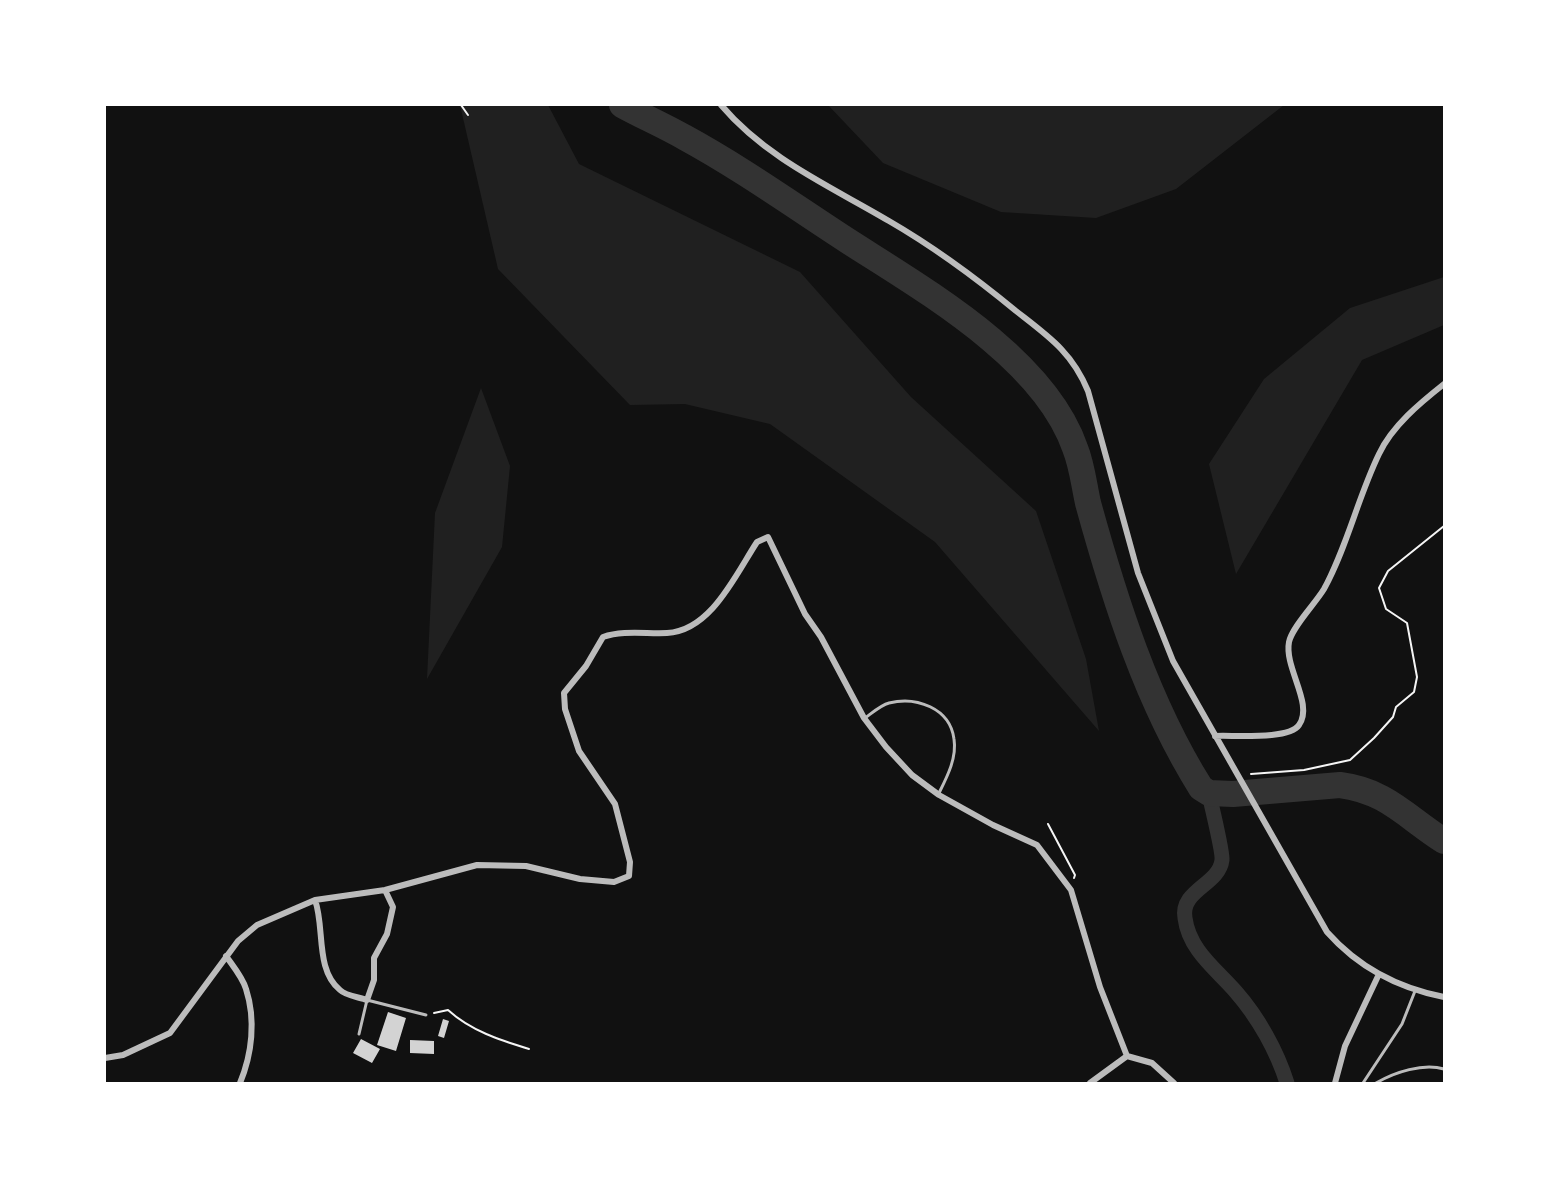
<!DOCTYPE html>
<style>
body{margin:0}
#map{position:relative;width:1549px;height:1188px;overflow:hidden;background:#111;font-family:Raleway,sans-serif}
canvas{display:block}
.frame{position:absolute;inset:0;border:106px solid #fff;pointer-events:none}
</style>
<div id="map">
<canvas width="1549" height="1188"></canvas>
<div class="frame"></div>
</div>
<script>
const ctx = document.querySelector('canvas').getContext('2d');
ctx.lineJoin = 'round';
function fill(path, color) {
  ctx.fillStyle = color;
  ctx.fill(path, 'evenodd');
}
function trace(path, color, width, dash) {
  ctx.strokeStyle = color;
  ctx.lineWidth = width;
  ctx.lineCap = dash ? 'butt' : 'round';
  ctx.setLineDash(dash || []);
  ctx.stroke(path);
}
fill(new Path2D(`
 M460 105H548L579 164 800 272 911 397 1036 511 1086 659 1099 731 935 542 770 424 685 404 630 405 498 269Z
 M828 105H1284L1176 189 1096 218 1001 212 883 163Z
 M1444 277V325L1362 360 1236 574 1209 464 1264 379 1350 308Z
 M481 388 510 466 502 547 427 679 435 513Z`), '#202020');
trace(new Path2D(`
 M1209 793C1211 805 1223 851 1222 860 1219 885 1180 890 1185 918 1189 950 1216 969 1236 992 1258 1017 1277 1051 1287 1083`), '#333', 15);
trace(new Path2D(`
 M622 105C642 116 665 126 684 137 741 168 794 206 848 241 924 290 1044 358 1075 448 1082 465 1084 485 1088 503 1115 601 1147 702 1201 788L1209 793 1233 794 1340 785C1387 791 1406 817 1444 841`), '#333', 26);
fill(new Path2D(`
 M388 1012 406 1018 396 1051 377 1045Z
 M443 1019 449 1021 444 1038 438 1036Z
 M361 1039 380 1049 372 1063 353 1053Z
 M410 1040 434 1041V1054L410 1053Z`), '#d3d3d3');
trace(new Path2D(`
 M461 105 468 115
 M1251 774 1304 770 1350 760 1374 738 1393 717 1396 707 1414 692 1417 677 1407 623 1386 609 1379 588 1388 571 1444 526
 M1048 824 1075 875 1074 878
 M434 1013 448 1010C471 1031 500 1040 529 1049`), '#f5f5f5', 2);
trace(new Path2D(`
 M865 718C872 713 881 705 889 703 916 696 950 708 954 739 957 758 947 777 939 793
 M359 1034 367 1000 426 1015
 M1363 1083 1402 1024 1415 991
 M1376 1083C1395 1072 1423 1063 1444 1069`), '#bcbcbc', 3);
trace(new Path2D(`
 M721 105C767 159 830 186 889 221 934 247 976 278 1016 311 1048 336 1072 352 1088 391L1138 573 1173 661 1327 932C1358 967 1398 988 1444 997
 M1215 736C1234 735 1289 740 1299 725 1314 704 1284 668 1289 642 1292 627 1315 604 1324 589 1347 547 1358 497 1379 454 1392 426 1420 403 1444 384
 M315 900C325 927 315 970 340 990 346 996 359 997 367 1000L374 980V958L387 934 393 907 385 890
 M226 956C233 966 243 978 246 989 256 1020 252 1054 240 1083
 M105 1058 123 1055 170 1033 238 941 257 925 315 900 385 890 477 865 526 866 580 879 614 882 629 876 630 862 615 804 579 751 565 709 564 693 586 666 603 637C623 630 646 634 667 633 711 631 736 574 757 542L768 537 805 614 821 637 864 718 886 747 912 775 939 795 993 825 1037 845 1071 890 1100 987 1127 1056
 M1090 1083 1127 1056 1152 1063 1174 1083
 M1335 1083 1345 1046 1379 974`), '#bcbcbc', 6);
</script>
